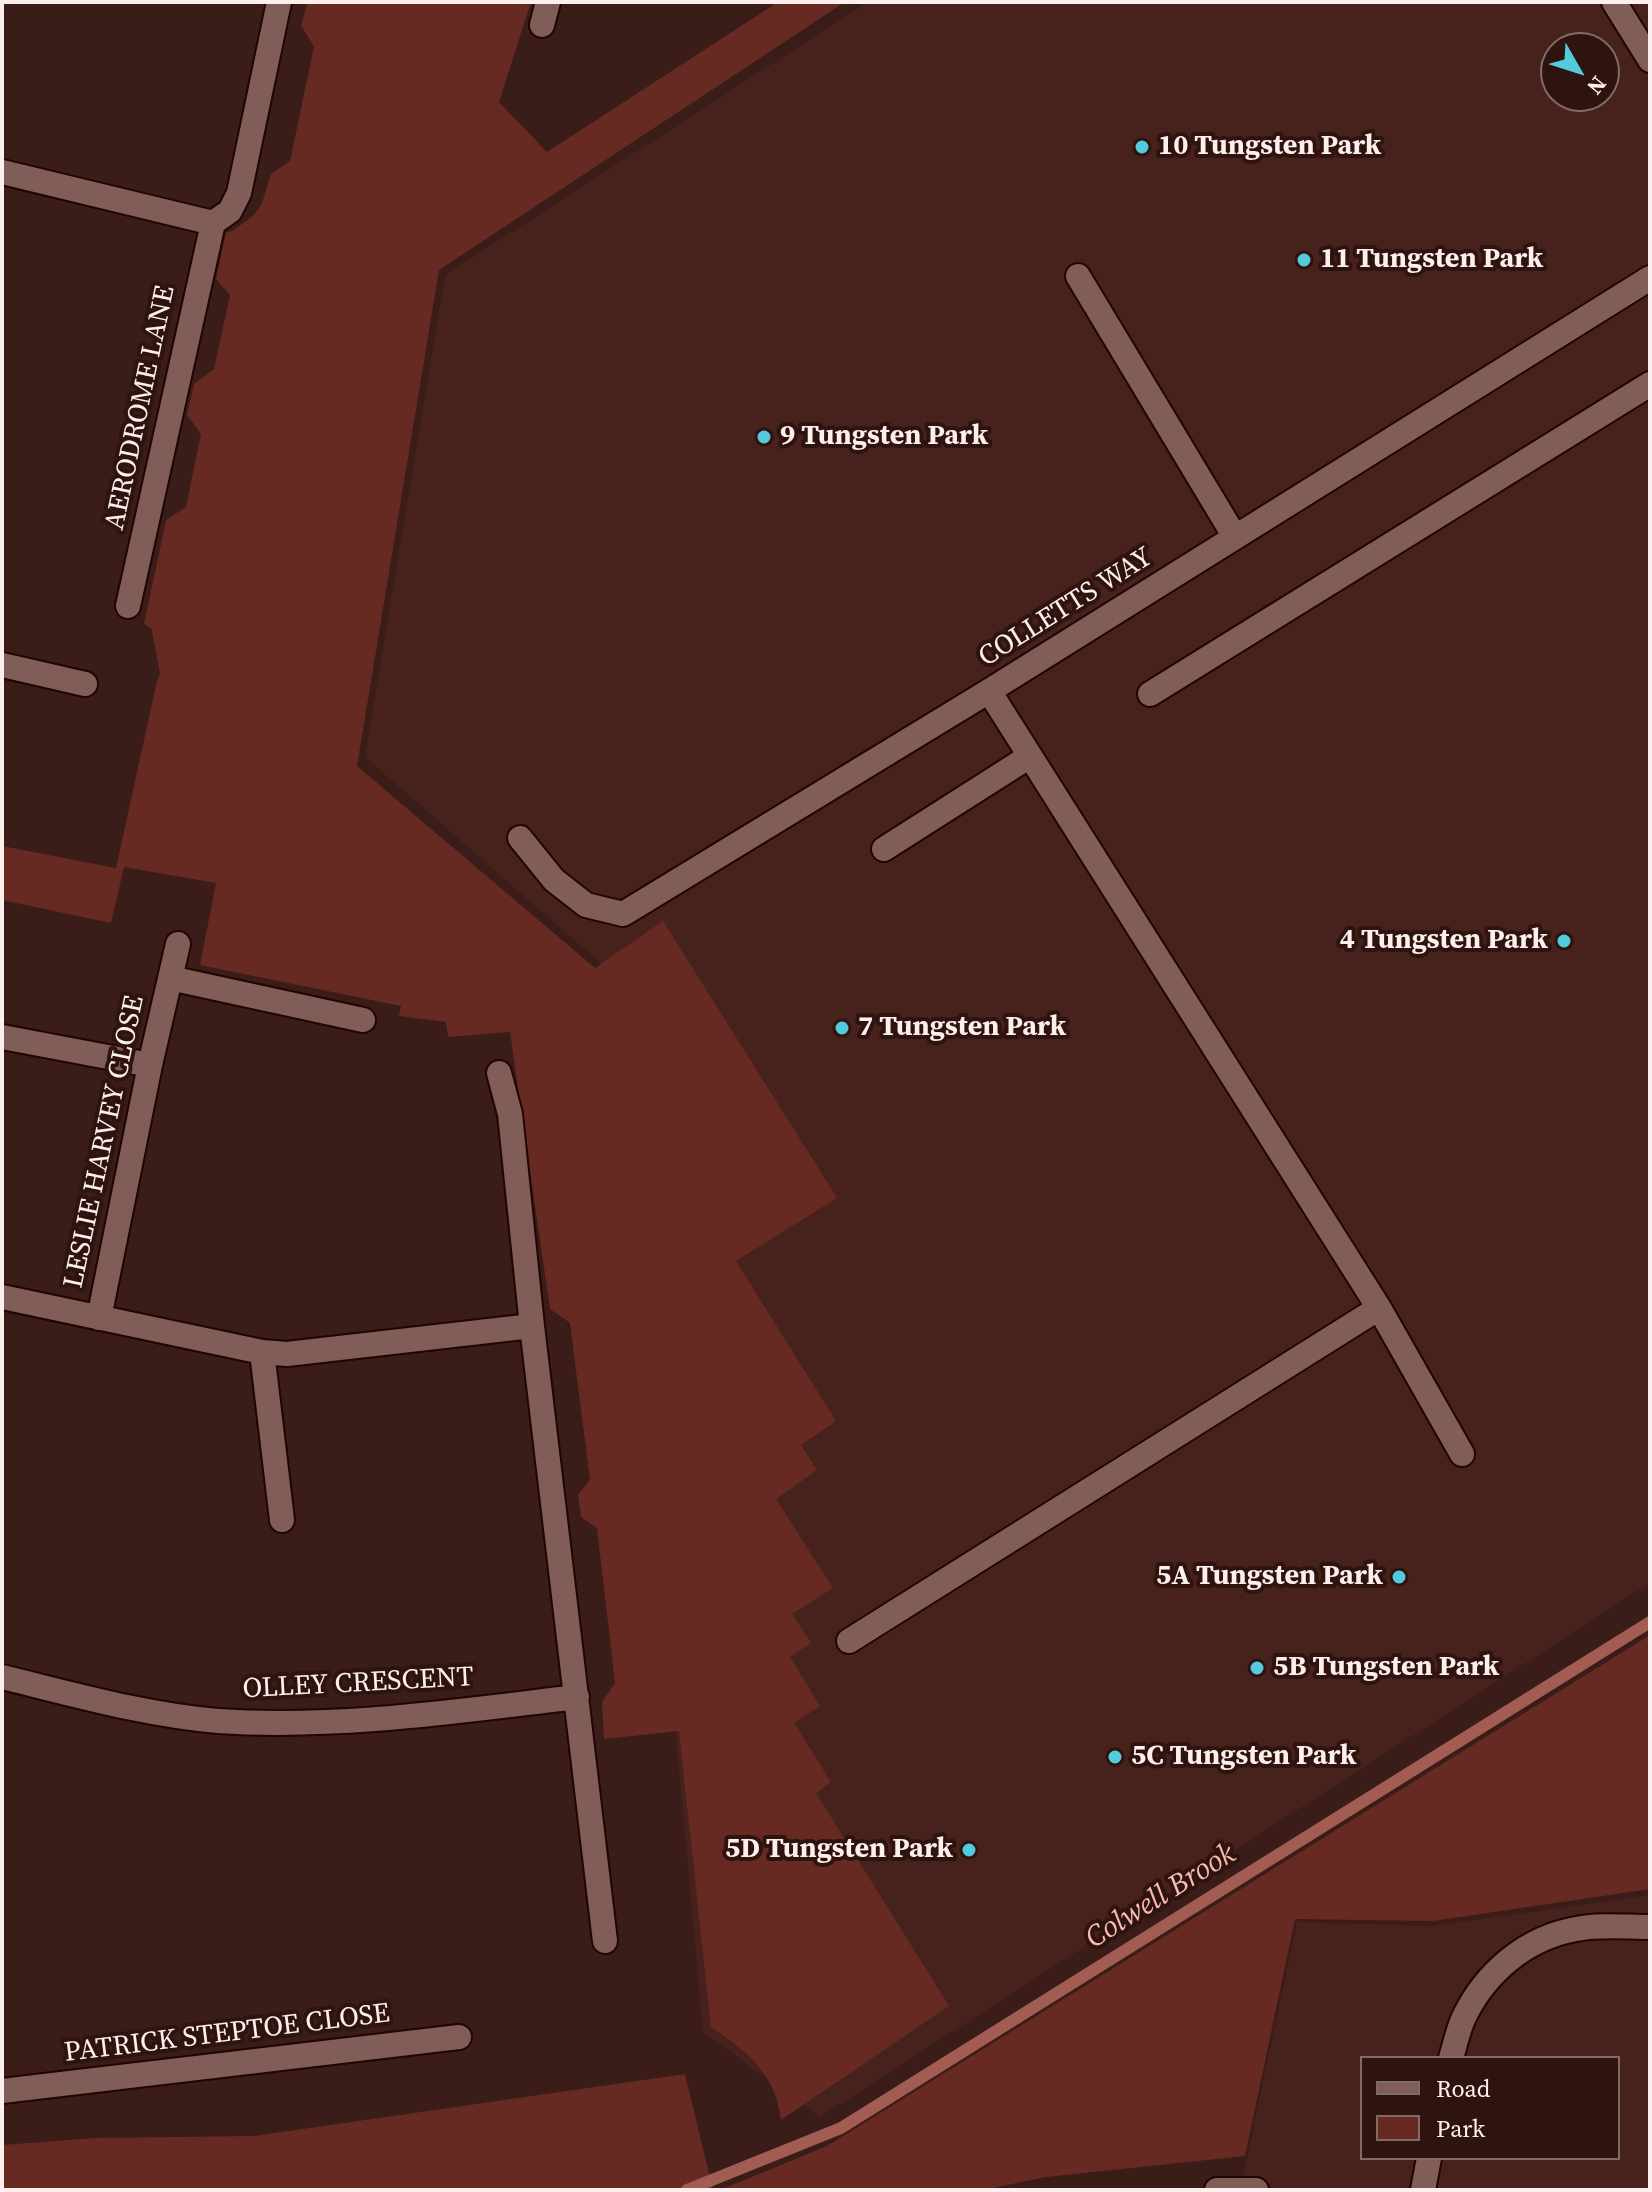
<!DOCTYPE html>
<style>
body{margin:0}
#map{position:relative;width:1652px;height:2192px;overflow:hidden;background:#3a1c18;font-family:"Source Serif 4",serif}
canvas{display:block}
.frame{position:absolute;inset:0;border:4px solid #fcefed;pointer-events:none}
.legend{position:absolute;left:1360px;top:2056px;width:260px;height:104px;box-sizing:border-box;background:#2f130e;border:2px solid #816b67;margin:0;padding:10px 14px;list-style:none;font-size:24px;color:#fcefed}
.legend li{display:flex;align-items:center;gap:16px;height:40px}
.legend b{width:40px;border:2px solid #816b67}
.north{position:absolute;left:1540px;top:32px;width:80px;height:80px;box-sizing:border-box;background:#2f130e;border:2px solid #816b67;border-radius:50%;rotate:129deg;font-size:22px;font-weight:700;line-height:32px;text-align:center;color:#fcefed}
.north::after{content:'';display:block;margin:auto;width:28px;height:36px;background:#54cadd;clip-path:polygon(50% 0,100% 100%,50% 72%,0 100%)}
</style>
<div id="map">
<canvas width="1652" height="2192"></canvas>
<div class="frame"></div>
<ul class="legend">
<li><b style="height:10px;background:#815d57"></b>Road</li>
<li><b style="height:22px;background:#672a22"></b>Park</li>
</ul>
<div class="north">N</div>
</div>
<script>
const ctx = document.querySelector('canvas').getContext('2d');
ctx.lineJoin = 'round';
function fill(path, color) {
  ctx.fillStyle = color;
  ctx.fill(path, 'evenodd');
}
function trace(path, color, width, dash) {
  ctx.strokeStyle = color;
  ctx.lineWidth = width;
  ctx.lineCap = dash ? 'butt' : 'round';
  ctx.setLineDash(dash || []);
  ctx.stroke(path);
}
function drawText(font, color, halo, rows, align = 'center') {
  ctx.font = font + ' "Source Serif 4",serif';
  ctx.lineWidth = 8;
  ctx.setLineDash([]);
  ctx.textBaseline = 'middle';
  ctx.strokeStyle = halo;
  ctx.fillStyle = color;
  for (const [text, x, y, turn = 0] of rows) {
    ctx.save();
    ctx.translate(x, y);
    ctx.rotate((+turn || 0) * Math.PI / 180);
    ctx.textAlign = isNaN(turn) ? turn : align;
    if (halo) ctx.strokeText(text, 0, 0);
    ctx.fillText(text, 0, 0);
    ctx.restore();
  }
}
fill(new Path2D(`
 M868 2H1650V1583L820 2117 703 2032 606 968 365 757 445 275ZM1556 48H1604V96H1556Z
 M1650 1895V2190H1240L1297 1922 1433 1926ZM1362 2058H1618V2158H1362Z`), '#47221c');
fill(new Path2D(`
 M308 2H531L499 102 547 152 778 2H845L439 270 357 766 595 968 663 921 837 1198 736 1261 836 1421 801 1445 817 1470 776 1499 833 1588 792 1614 811 1643 790 1657 820 1706 794 1723 831 1782 816 1793 949 2006 781 2120C775 2072 748 2053 711 2027L679 1731 604 1739 602 1702 615 1683 597 1528 581 1517 578 1495 590 1480 570 1323 550 1309 510 1032 448 1037 446 1022 399 1016 401 1006 200 965 216 883 124 867 111 923 2 900V846L116 868 157 681 160 674 152 631 151 628 144 624 166 520 186 507 201 434 187 415 194 384 214 369 230 295 216 279 226 233 234 230 254 215 262 203 271 174 290 161 314 47 301 25Z
 M1650 1635V1889L1433 1921 1295 1919 1245 2156 1046 2177 983 2190H720L827 2146Z
 M685 2074 713 2190H2V2145L96 2138 254 2136Z`), '#672a22');
trace(new Path2D(`
 M687 2190 841 2128 1650 1622`), '#a25c51', 12);
const minor = new Path2D(`
 M1614 2 1650 60
 M542 25 548 2
 M2 172 213 223
 M1078 276 1235 537
 M128 606 213 223 230 211 239 193 279 2
 M2 665 85 684
 M989 691 1379 1308 1462 1454
 M1150 694 1650 384
 M520 838 554 880 586 905 623 914 989 691 1650 278
 M884 849 1030 756
 M170 978 363 1020
 M2 1037 150 1065
 M499 1073 510 1114 532 1326 605 1941
 M2 1297 262 1352 287 1354 532 1326
 M99 1318 150 1065 178 944
 M262 1352 282 1520
 M849 1641 1379 1308
 M2 1677C72 1694 145 1715 218 1721 338 1729 458 1711 577 1697
 M1451 2058C1455 2045 1458 2030 1464 2017 1486 1972 1526 1938 1576 1929 1599 1924 1626 1927 1650 1927
 M2 2091 459 2037
 M1217 2190H1256
 M1423 2190 1429 2158`);
trace(minor, '#200503', 28);
trace(minor, '#815d57', 24);
for (const [x, y, r, color] of [
 [1142,147,8,"#54cadd"],
 [1304,260,8,"#54cadd"],
 [764,437,8,"#54cadd"],
 [1564,941,8,"#54cadd"],
 [842,1028,8,"#54cadd"],
 [1399,1577,8,"#54cadd"],
 [1257,1668,8,"#54cadd"],
 [1115,1757,8,"#54cadd"],
 [969,1850,8,"#54cadd"]
]) {
  const dot = new Path2D();
  dot.arc(x, y, r, 0, 2 * Math.PI);
  ctx.fillStyle = color;
  ctx.fill(dot);
  trace(dot, '#2f130e', 3);
}
drawText('bold 28px', '#fcefed', '#2f130e', [
 ["10 Tungsten Park",1158,147],
 ["11 Tungsten Park",1320,260],
 ["9 Tungsten Park",780,437],
 ["4 Tungsten Park",1548,941,"right"],
 ["7 Tungsten Park",858,1028],
 ["5A Tungsten Park",1383,1577,"right"],
 ["5B Tungsten Park",1273,1668],
 ["5C Tungsten Park",1131,1757],
 ["5D Tungsten Park",953,1850,"right"]
], 'left');
drawText('28px', '#fcefed', '#2f130e', [
 ["AERODROME LANE",141,408,-78],
 ["COLLETTS WAY",1066,608,-32],
 ["LESLIE HARVEY CLOSE",105,1142,-78],
 ["OLLEY CRESCENT",358,1684,-3],
 ["PATRICK STEPTOE CLOSE",227,2034,-7]
]);
drawText('italic 30px', '#f9baaf', '#2f130e', [
 ["Colwell Brook",1161,1897,-32]
]);
</script>
